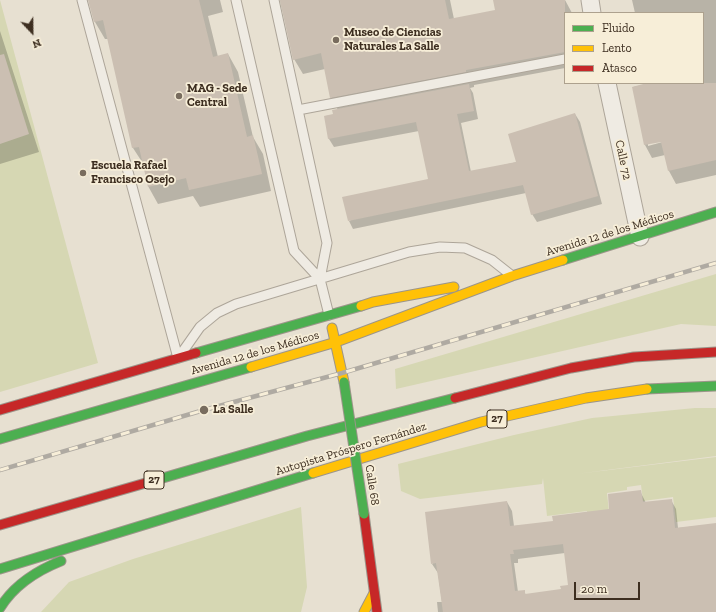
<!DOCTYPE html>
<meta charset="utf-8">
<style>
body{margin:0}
#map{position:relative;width:716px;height:612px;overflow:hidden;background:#e7e0d1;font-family:"Zilla Slab",serif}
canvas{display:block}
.legend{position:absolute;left:564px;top:12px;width:140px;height:72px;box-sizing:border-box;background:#f7eed8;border:1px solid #ada18e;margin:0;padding:5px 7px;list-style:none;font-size:12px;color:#3d2e20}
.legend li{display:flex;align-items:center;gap:8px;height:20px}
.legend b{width:20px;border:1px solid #ada18e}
.north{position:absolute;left:12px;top:12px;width:40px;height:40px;-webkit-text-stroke:3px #f7eed8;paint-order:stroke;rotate:158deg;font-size:11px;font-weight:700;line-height:16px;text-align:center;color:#3d2e20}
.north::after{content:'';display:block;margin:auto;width:14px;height:18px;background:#3d2e20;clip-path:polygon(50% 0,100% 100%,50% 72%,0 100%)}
.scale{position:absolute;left:574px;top:582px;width:66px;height:18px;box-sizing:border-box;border:2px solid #3d2e20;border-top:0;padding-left:5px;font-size:12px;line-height:14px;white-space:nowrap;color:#3d2e20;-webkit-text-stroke:3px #f7eed8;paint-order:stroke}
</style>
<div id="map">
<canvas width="716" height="612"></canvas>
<ul class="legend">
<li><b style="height:5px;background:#4caf50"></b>Fluido</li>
<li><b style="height:5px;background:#ffc107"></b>Lento</li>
<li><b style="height:5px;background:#c62828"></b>Atasco</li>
</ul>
<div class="north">N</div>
<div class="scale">20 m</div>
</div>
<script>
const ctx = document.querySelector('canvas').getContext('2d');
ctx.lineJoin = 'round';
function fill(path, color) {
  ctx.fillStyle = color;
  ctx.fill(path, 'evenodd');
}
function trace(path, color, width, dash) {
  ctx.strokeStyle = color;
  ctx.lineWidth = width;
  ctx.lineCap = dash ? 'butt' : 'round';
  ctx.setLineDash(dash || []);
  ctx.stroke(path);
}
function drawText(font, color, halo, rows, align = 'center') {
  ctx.font = font + ' "Zilla Slab",serif';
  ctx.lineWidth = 3.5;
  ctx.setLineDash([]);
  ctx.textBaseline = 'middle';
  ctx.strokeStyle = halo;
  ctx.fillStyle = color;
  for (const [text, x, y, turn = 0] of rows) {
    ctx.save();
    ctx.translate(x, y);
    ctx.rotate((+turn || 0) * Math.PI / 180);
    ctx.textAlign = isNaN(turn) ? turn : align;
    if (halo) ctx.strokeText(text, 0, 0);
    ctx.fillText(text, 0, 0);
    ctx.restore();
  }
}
fill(new Path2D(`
 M0 0 98 363 0 392Z
 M716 274V326L681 324 396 389 395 369Z
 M695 408H716V456L576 474 716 457V517L676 522 673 497 643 501 641 485 627 487V490L607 493 609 512 587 515V511L547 516 543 478 542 484 420 499 401 491 398 464 514 435 592 418Z
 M301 507 307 587 301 612H41L69 582 133 559Z`), '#d6d7b3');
fill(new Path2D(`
 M89 0H220L223 12 208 16 218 57 228 54 238 72 253 137 263 154 271 191 200 207 193 196 158 204 148 186 144 165 133 148 108 39H105L95 22Z
 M280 0H450L454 19 496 11 494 0H565L572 13H565V68L474 85V87L470 88 473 93 478 119 461 123 471 172 517 162 575 114 580 122 602 204 537 222 532 214 526 193 353 229 349 221 430 180 419 131 334 147 329 139 325 116 334 115 338 110 331 97 325 69 303 74 294 59Z
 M632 0H716V175L676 184 669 171 665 155 652 158 645 145 633 87 647 84 646 83H703V13H635ZM666 140V141L648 146V143Z
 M0 31 39 152 0 164Z
 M640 491 646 503 671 500 676 509 678 528 716 524V612H438L437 602H442L438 573 432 564 507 502 512 511 514 526 554 522 610 510ZM565 553 569 585 562 590 526 595 524 591 518 592 514 563H518V559Z`), '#0003');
fill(new Path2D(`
 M88 0H199L213 57 228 53 247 137 253 135 262 174 189 190 186 178 148 187 139 147 132 148 103 20 94 22Z
 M280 0H445L449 19 495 10 493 0H565V52L466 70V72L330 98 321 53 293 60Z
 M4 54 29 134 0 144V55Z
 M647 83H716V160L668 171 661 142 644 145 632 87Z
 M469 84 474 111 457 114 469 171 516 162 508 134 575 113 598 196 531 215 523 185 348 221 342 197 428 179 416 122 328 139 324 116 333 114 332 110Z
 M641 490 643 502 672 499 675 528 716 523V612H443L436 563 431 564 425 512 507 501 510 526 553 521 552 516 609 509 608 494ZM563 544 568 585 560 586 561 589 525 594V590L515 591 510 554H514L513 550Z`), '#cbbfb2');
const lane = new Path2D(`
 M82 0 178 358
 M236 0 294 251 320 279
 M274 0 327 243 320 279 329 315
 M298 110 565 59
 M181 354 200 327 217 313 236 304 409 252 440 247 465 248 492 260 511 275`);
const street = new Path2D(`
 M590 0 592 13
 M607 83 640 237`);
const fast = new Path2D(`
 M563 260 716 212
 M196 353 361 306
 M647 389 716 386
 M0 439 251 367
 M156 480 307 436 455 398
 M0 569 313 473
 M0 608C14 585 36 571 61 561`);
const slow = new Path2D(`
 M361 306 373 302 454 287
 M332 328 344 382
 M251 367 336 342 512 276 563 260
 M313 473 481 422 586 398 647 389
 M364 612 374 593`);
const jam = new Path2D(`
 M455 398 571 368 634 357 716 352
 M0 410 196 353
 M364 514 377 612
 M0 525 156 480`);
trace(lane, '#ada599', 11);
trace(street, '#ada599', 19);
trace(fast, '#9c958a', 11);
trace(slow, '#9c958a', 11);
trace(jam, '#9c958a', 11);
trace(lane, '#efebe3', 9);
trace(street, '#efebe3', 17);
trace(fast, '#4caf50', 9);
trace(slow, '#ffc107', 9);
trace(jam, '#c62828', 9);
const rail = new Path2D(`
 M0 470 204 410 342 373 716 263`);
trace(rail, '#afaaa2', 4.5);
trace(rail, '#f7eed8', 3, [9]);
const fastBridge = new Path2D(`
 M344 382 364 514`);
trace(fastBridge, '#9c958a', 11, []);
trace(fastBridge, '#4caf50', 9);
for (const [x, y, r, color] of [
 [336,40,4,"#786c5e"],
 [179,96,4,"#786c5e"],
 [83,173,4,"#786c5e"],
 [204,410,5,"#786c5e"]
]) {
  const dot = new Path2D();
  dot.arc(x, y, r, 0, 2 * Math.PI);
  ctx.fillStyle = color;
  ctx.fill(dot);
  trace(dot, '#f7eed8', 1.5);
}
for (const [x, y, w] of [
 [497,419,20],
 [154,480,20]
]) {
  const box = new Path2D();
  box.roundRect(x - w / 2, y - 9, w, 18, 3);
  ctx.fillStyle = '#f7eed8';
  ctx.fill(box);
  trace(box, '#3d2e20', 1);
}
drawText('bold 11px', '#3d2e20', null, [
 ["27",497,419],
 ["27",154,480]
]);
drawText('bold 12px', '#3d2e20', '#f7eed8', [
 ["Museo de Ciencias",344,33],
 ["Naturales La Salle",344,47],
 ["MAG - Sede",187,89],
 ["Central",187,103],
 ["Escuela Rafael",91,166],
 ["Francisco Osejo",91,180],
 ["La Salle",213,410]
], 'left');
drawText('12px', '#3d2e20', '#f7eed8', [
 ["Calle 72",623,160,78],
 ["Avenida 12 de los Médicos",610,233,-17],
 ["Avenida 12 de los Médicos",255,353,-16],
 ["Autopista Próspero Fernández",351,449,-17],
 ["Calle 68",372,485,81]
]);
</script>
